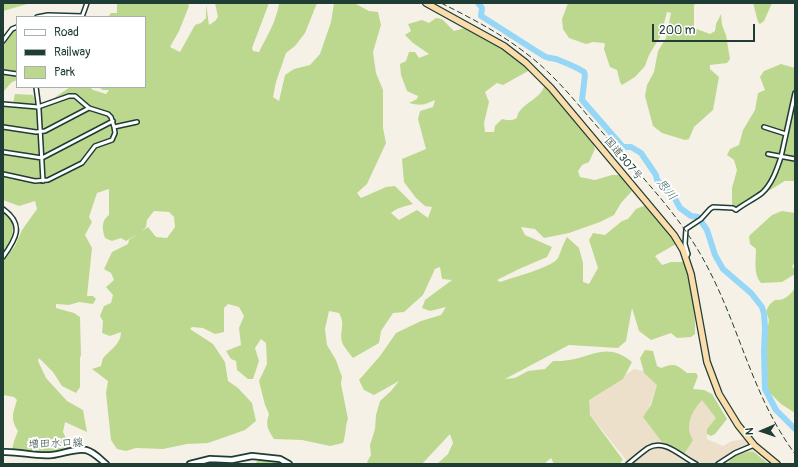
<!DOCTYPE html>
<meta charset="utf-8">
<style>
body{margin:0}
#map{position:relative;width:798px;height:467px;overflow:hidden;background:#f6f1e7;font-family:Pangolin,sans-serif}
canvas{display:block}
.frame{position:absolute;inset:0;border:4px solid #1f3d34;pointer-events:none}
.legend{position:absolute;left:16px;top:16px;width:130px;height:72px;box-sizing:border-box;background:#fff;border:1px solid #a5b1ae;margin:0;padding:5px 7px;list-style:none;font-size:12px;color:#1f3d34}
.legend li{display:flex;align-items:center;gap:8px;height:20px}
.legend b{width:20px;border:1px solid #a5b1ae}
.north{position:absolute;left:742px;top:411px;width:40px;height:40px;-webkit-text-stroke:3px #fff;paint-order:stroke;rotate:268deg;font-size:11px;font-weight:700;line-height:16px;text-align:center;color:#1f3d34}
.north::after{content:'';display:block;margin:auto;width:14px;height:18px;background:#1f3d34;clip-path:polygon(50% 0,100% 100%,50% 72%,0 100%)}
.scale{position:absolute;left:652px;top:24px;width:103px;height:18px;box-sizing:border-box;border:2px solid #1f3d34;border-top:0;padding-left:5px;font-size:12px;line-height:14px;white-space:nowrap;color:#1f3d34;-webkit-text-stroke:3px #fff;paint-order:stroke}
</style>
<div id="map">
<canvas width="798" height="467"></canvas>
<div class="frame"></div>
<ul class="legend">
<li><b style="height:5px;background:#fff"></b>Road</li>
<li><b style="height:5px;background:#1f3d34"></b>Railway</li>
<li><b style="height:11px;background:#bcd88f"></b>Park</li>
</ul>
<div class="north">N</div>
<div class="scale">200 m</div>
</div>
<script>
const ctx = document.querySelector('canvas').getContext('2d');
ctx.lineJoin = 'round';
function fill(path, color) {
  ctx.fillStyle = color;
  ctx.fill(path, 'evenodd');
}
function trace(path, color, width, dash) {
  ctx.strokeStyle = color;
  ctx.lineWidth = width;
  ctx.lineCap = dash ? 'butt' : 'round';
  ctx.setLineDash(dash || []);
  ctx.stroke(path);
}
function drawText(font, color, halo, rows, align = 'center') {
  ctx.font = font + ' Pangolin,"Klee One",sans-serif';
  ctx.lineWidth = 4;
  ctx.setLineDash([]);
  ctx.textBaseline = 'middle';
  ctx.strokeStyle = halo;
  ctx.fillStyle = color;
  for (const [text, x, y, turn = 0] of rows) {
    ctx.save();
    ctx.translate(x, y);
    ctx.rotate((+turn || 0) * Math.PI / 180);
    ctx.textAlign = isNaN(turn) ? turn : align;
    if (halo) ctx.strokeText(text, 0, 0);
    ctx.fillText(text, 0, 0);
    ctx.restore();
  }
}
fill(new Path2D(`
 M634 369 643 371 658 383 646 416 685 426 693 407 702 398 717 418 707 431V439L723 446 732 441 745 439 755 451 732 460 729 464H622L626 460 591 416 586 400Z`), '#ece0cb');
fill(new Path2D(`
 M3 3H31L3 11Z
 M117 3H188L189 6 179 31 170 47 180 52 195 25 201 23 206 18V4L209 25 215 21 218 17 215 3H269L252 48 253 51 259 52C267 36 276 22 279 4L281 3H317L305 33 295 46 286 53 276 82 273 97 279 101 285 75 294 69 310 65 320 54 331 22 334 3H354L369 11 378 12 381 25 373 52 376 73 383 90V128L386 143 367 184 357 193 361 198 386 187 395 186 413 204C404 207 398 207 391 213L399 220 417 210 428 218 432 207 425 206 416 198 404 182 402 159 426 149 418 119 420 111 433 107 435 100C424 105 421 106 409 103L417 99 418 96 407 91 401 75 400 64 406 61 409 52H415L419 58 429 54 413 43 405 35 411 31 408 24 422 20 429 23 436 18 442 19 454 31 465 28 510 53 530 70 503 85 497 83 485 92 489 102 484 123 485 132H494L495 126 502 119C506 120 511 121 515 119 518 118 517 115 519 112 526 102 540 98 544 87H548L592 141 595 149 589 162 582 165 578 171 580 177 595 180 612 175H621L632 191 621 203 614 215 600 222 569 233 544 238 535 229 521 227 525 235 552 247 547 257 519 269 497 280 500 282C511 278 553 267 558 258 561 251 563 244 567 237L579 248 583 263V282L589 284 598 268 589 240 593 233 605 235 622 221 628 219 636 209 646 205 667 229 676 244 655 256 662 265 671 262H684C691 285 696 310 695 334L691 337 677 338 671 333 651 340 639 331 632 308 626 341 618 348 569 345 505 379 515 378 528 371 545 369 553 361C559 361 564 361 569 360 594 356 608 342 632 362L623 379 589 400 590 415 623 460 619 464H554L551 458 544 464H437L448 454 453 443 450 434 422 464H369L367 462 371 455 370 445 375 429 376 415 380 401 391 391 399 381 374 395 364 390 359 380 380 356 396 333 421 321 441 315 446 307 430 311 422 308 425 300 452 280 442 279 440 267 435 269 423 295 404 312 393 313 381 331 379 343 353 358C349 353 344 347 342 342 339 331 346 325 339 313L329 311 325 329 327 345 336 360 342 377 341 384 348 419C345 426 346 435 343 443L330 446 302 440 274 439C268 430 265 425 269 414L265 405 259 381 267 364 266 343 261 339 255 348 259 361 253 379H248L237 370 236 361 231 359 226 351 241 345 239 328 244 316 239 307 228 304 224 308V332L215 334 203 328 192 327 190 329 213 344 225 362 228 381 238 388 252 403 256 421 245 430 208 443 187 444 163 449 136 448 126 451 117 449 111 440 106 393 108 381 92 369 101 366C102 363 102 359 104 357 111 349 121 344 121 332L110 336 102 333 103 321 100 316 104 306 111 303 113 295 106 287 114 280 111 273 104 269 112 252 128 244 129 240 138 234 126 241 121 238 112 241 105 238C102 229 101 221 109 215V189L97 193 89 217 92 222 85 235 92 248 87 296H93L96 299 93 304 79 302 69 305 56 304V308L74 313 80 317 81 355 80 358V387L76 393 62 386 53 372 39 358 38 361 46 378 67 401 83 410 87 432 65 422 63 432 72 450 49 455 12 450 14 441 18 431C10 419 13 413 17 400L14 397 3 395V262L15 246 22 230 37 209 35 201 19 206 3 200V105L6 106 13 103 15 94 33 95 37 110 70 87H90L93 90 106 94 109 90H103L98 87H145V17H108L111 13H117ZM154 211 169 212 174 217 175 227 167 238 156 237 148 227 142 231 146 227 147 220Z
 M568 3H695L694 6V28L710 34 715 31 716 24 721 14 722 25 726 35 730 59 727 63 710 65V69L719 77 713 110 694 127 689 139 685 140 662 133 653 126 645 96 647 85 654 72 658 51 666 38 671 13 667 12 661 35 649 55 645 66 635 77 622 85 620 82 617 70 610 67 604 49 605 45 604 43 593 42 586 44 569 38 563 29 562 19Z
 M753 3H772L764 21 760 24 758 22Z
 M17 25V80L12 82 3 92V36L8 30Z
 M781 64 795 68V181H785L755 199 736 207 732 206V188L737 170 734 160 727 155 730 149 739 145 743 130 755 110 758 93 765 90 760 77 764 71Z
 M782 211 795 213V261L792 267 795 269V274L782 282 761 283C753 274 756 260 756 249L750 244 749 236 772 215Z
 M3 212C19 225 13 237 3 252Z
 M795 288V413L781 404 768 391 764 350 769 320 766 311 770 304 775 300C784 301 790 295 795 288Z
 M645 350 653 351 657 366 661 368C674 363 676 364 687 373H696L698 376 693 389 704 390 712 394 727 419 715 434 711 436 707 434V429L716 418 702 400C692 411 684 426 693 440L684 454 662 442 643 417 651 405 657 385 644 373 640 358Z
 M748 452H754L769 464H728C732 456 739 454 748 452Z
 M273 457 287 464H255L258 460Z`), '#bcd88f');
trace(new Path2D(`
 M478 3 482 8 481 16C502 29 523 43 544 56 547 58 552 58 556 59 566 63 575 66 584 72L585 75 582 100 623 147H631L641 153 656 175 657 180 673 195 680 208 691 216 698 217 707 230 715 255 723 269 751 293 762 307 764 314 765 327 764 351 765 389 776 410 795 429`), '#96d7f7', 6);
const street = new Path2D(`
 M37 17 48 15 82 16
 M82 17 87 3
 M3 41 12 29 17 27
 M3 72 17 74
 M36 87 39 110 43 181
 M3 104 38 107 69 96H75L89 108 108 114 111 117 114 127 115 133 112 140 95 146 82 163 48 180 35 181 3 174
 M3 127 36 132 45 131 89 108
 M114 127 137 122
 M764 127 786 134
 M3 152 42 158 113 121
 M768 154 795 159
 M3 209C25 225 16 239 3 257
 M686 258 688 254 685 244 686 229 701 219 710 209 713 207 733 208 736 210C744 204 754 199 762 193 772 184 777 169 781 157L795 93
 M628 464C634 459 641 453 648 448 665 438 681 457 696 464
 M718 464 735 453 754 445`);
const secondary = new Path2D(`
 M3 452C19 451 36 457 52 455 63 454 75 448 86 450 94 452 100 459 106 464
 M190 464 210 459 232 460 252 456 280 459 289 464`);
const highway = new Path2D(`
 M426 3 504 46 526 63 551 88 674 235 683 250 691 274 707 362 719 394 738 425 754 445 777 464`);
trace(street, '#1f3d34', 6);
trace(secondary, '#1f3d34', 8);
trace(highway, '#1f3d34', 8);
trace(street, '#fff', 3);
trace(secondary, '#fff', 4.5);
trace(highway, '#faddab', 5.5);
trace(new Path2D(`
 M441 3C471 18 500 33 527 54 556 76 578 105 602 132 641 176 683 218 709 270 741 332 753 397 795 454`), '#1f3d34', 1, [6, 3]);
drawText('11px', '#1f3d34', '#fff', [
 ["国道307号",623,159,50],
 ["増田水口線",56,444,-2]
]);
drawText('italic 12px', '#3d6465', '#fff', [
 ["思川",666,190,50]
]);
</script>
